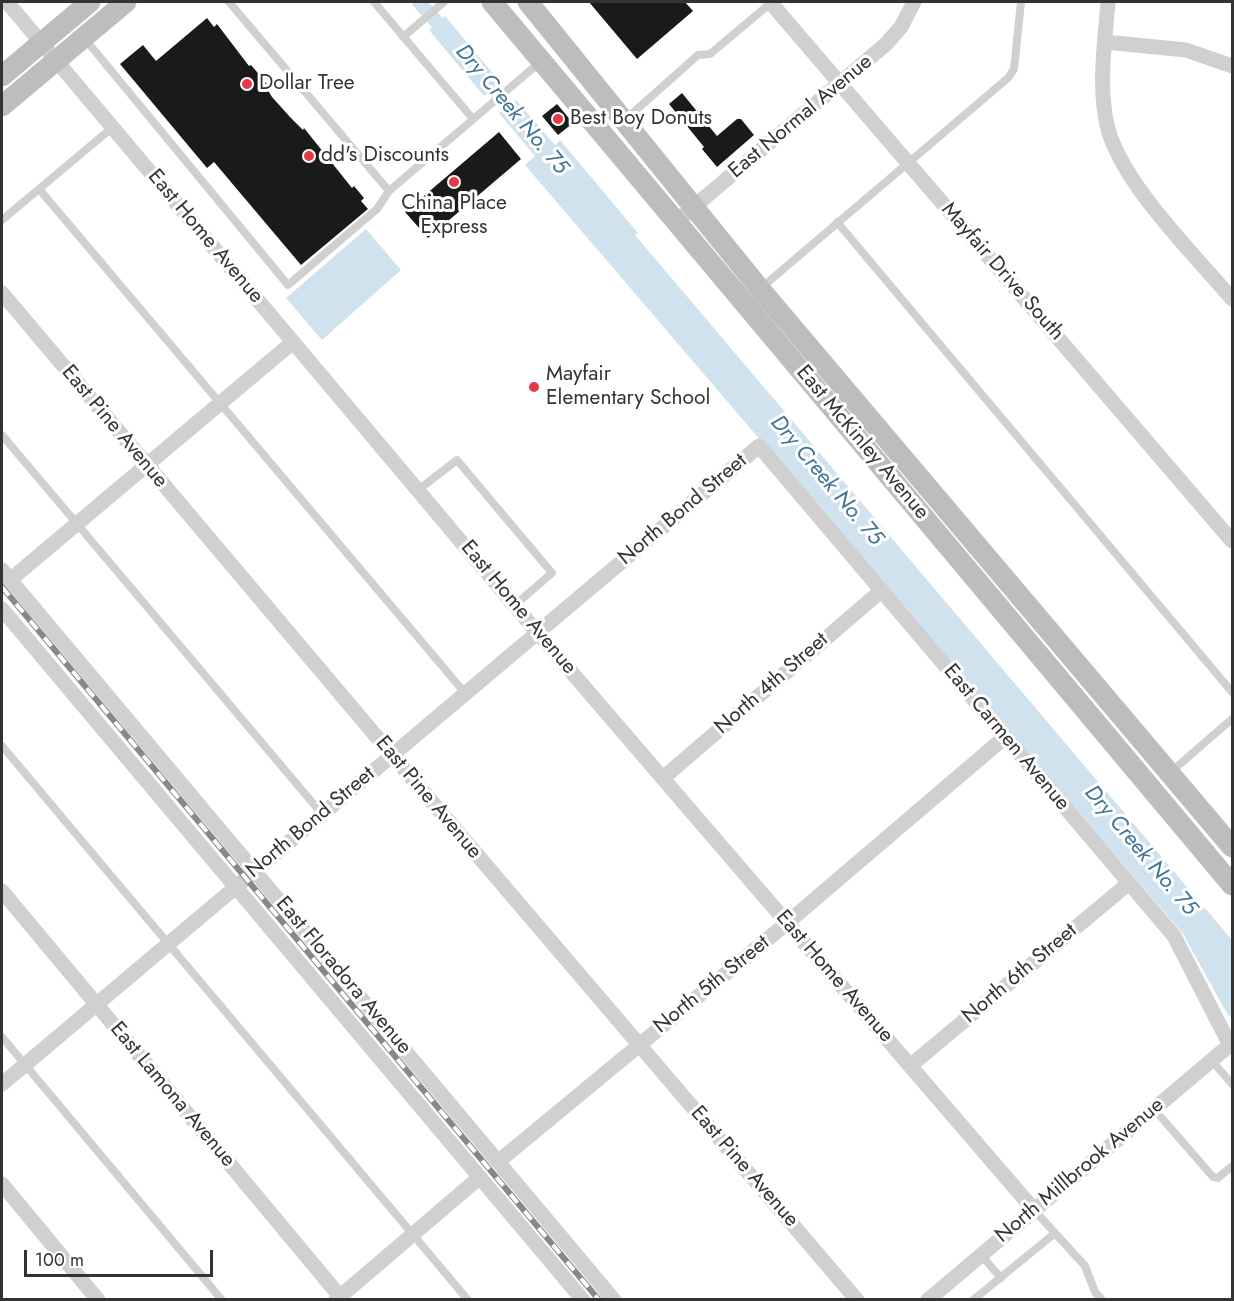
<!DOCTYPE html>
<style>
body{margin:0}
#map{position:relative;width:1234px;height:1301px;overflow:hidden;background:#fff;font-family:Jost,sans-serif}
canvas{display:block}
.frame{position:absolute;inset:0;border:3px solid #333;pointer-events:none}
.scale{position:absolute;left:24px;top:1250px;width:189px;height:27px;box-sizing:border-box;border:3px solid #333;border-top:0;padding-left:8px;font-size:18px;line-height:21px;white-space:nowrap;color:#333;-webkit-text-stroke:4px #fff;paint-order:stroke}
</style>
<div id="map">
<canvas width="1234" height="1301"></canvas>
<div class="frame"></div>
<div class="scale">100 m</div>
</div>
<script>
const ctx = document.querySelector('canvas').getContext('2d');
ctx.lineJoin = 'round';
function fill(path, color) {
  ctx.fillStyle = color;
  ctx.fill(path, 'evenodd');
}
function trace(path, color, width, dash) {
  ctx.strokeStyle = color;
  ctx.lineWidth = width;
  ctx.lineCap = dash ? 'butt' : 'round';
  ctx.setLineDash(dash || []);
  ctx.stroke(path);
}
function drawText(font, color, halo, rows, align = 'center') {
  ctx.font = font + ' Jost,sans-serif';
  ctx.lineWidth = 6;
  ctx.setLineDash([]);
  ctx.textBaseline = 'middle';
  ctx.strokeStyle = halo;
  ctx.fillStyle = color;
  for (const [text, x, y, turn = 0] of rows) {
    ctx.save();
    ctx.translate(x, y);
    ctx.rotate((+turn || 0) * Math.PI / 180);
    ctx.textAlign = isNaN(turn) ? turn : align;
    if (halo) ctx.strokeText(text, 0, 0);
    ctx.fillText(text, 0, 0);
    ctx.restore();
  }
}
fill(new Path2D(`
 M445 16 501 83 484 96 429 30Z
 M516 100 555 145 560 140 638 233 635 235 1232 940V1017L1228 1015 1183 934 525 165 535 156 499 113Z
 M366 229 401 270 322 340 286 298Z`), '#cfe2ee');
trace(new Path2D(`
 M419 2 449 36
 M483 76 518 119`), '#cfe2ee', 14);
fill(new Path2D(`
 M589 2H685L693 11 637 59Z
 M207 18 214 27 217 24 249 66 251 65 268 85 266 87 272 97 290 117 303 130 304 128 352 188 354 186 364 198 361 201 368 209 301 265 214 162 207 168 120 64 143 45 156 61Z
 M682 93 717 136 737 119H741L754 135 717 167 702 149 704 147 669 104Z
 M557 104 573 123 558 135 542 116Z
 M499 132 521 159 428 238 405 212Z`), '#1a1a1a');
trace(new Path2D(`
 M229 2 389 191 539 63
 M374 2 473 119
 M403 37 444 2
 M85 39 288 285 377 209 389 191
 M626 119 698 55 710 54 772 2
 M39 189 465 693
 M2 220 113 127
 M837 222 1232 692
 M761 288 1008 78 1014 69 1021 2
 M2 435 322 814
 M418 490 457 460 552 573 515 605
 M2 746 468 1300
 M1172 771 1232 719
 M2 1037 222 1300
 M1212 1061 1232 1084
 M1154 1109 1213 1177 1218 1178 1232 1166
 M1034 1210 1085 1266 1095 1292 1102 1300
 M981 1255 1001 1278
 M973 1300 1054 1234`), '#d0d0d0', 8);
trace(new Path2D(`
 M7 2 537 632 1034 1210
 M1108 2C1105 42 1098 85 1107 125 1120 182 1194 254 1232 299
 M771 3 1232 541
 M1105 42 1186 50 1232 66
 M676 222 886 44 901 27 914 2
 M2 293 392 755 857 1300
 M2 570 614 1300
 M10 580 293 342
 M2 609 583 1300
 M663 778 881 591
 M2 891 343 1300
 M910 1066 1129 883
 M2 1084 759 446 1174 936 1230 1045
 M499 1161 787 923 1005 737
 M2 1184 98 1300
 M336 1300 480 1177
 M928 1300 1232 1043`), '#d0d0d0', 15);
trace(new Path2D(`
 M492 2 1232 885
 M528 2 760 289 1232 847
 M2 76 90 2
 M2 106 126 2`), '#bdbdbd', 21);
const rail = new Path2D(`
 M2 587 599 1300`);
trace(rail, '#888', 6);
trace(rail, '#fff', 4, [11]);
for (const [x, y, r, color] of [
 [247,84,6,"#e63946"],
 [558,119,6,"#e63946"],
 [309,156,6,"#e63946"],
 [454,182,6,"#e63946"],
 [534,387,6,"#e63946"]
]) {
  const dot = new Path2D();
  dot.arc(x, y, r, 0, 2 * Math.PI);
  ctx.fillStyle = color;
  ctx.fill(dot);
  trace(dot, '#fff', 2);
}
drawText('21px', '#333', '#fff', [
 ["Dollar Tree",259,84],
 ["Best Boy Donuts",570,119],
 ["dd's Discounts",321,156],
 ["China Place",454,204,"center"],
 ["Express",454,228,"center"],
 ["Mayfair",546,375],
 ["Elementary School",546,399]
], 'left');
drawText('21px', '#333', '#fff', [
 ["East Normal Avenue",801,117,-40],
 ["East Home Avenue",205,237,50],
 ["Mayfair Drive South",1002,272,49],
 ["East Pine Avenue",114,427,50],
 ["East McKinley Avenue",862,443,50],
 ["North Bond Street",683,510,-40],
 ["East Home Avenue",518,608,50],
 ["North 4th Street",772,684,-41],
 ["East Carmen Avenue",1006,738,50],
 ["East Pine Avenue",428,798,50],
 ["North Bond Street",311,823,-40],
 ["North 6th Street",1020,974,-40],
 ["East Floradora Avenue",343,976,50],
 ["East Home Avenue",834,977,49],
 ["North 5th Street",712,985,-39],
 ["East Lamona Avenue",172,1095,50],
 ["East Pine Avenue",744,1167,49],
 ["North Millbrook Avenue",1080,1171,-40]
]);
drawText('italic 22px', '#3f7597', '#fff', [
 ["Dry Creek No. 75",511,110,50],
 ["Dry Creek No. 75",826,481,50],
 ["Dry Creek No. 75",1140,851,50]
]);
</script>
